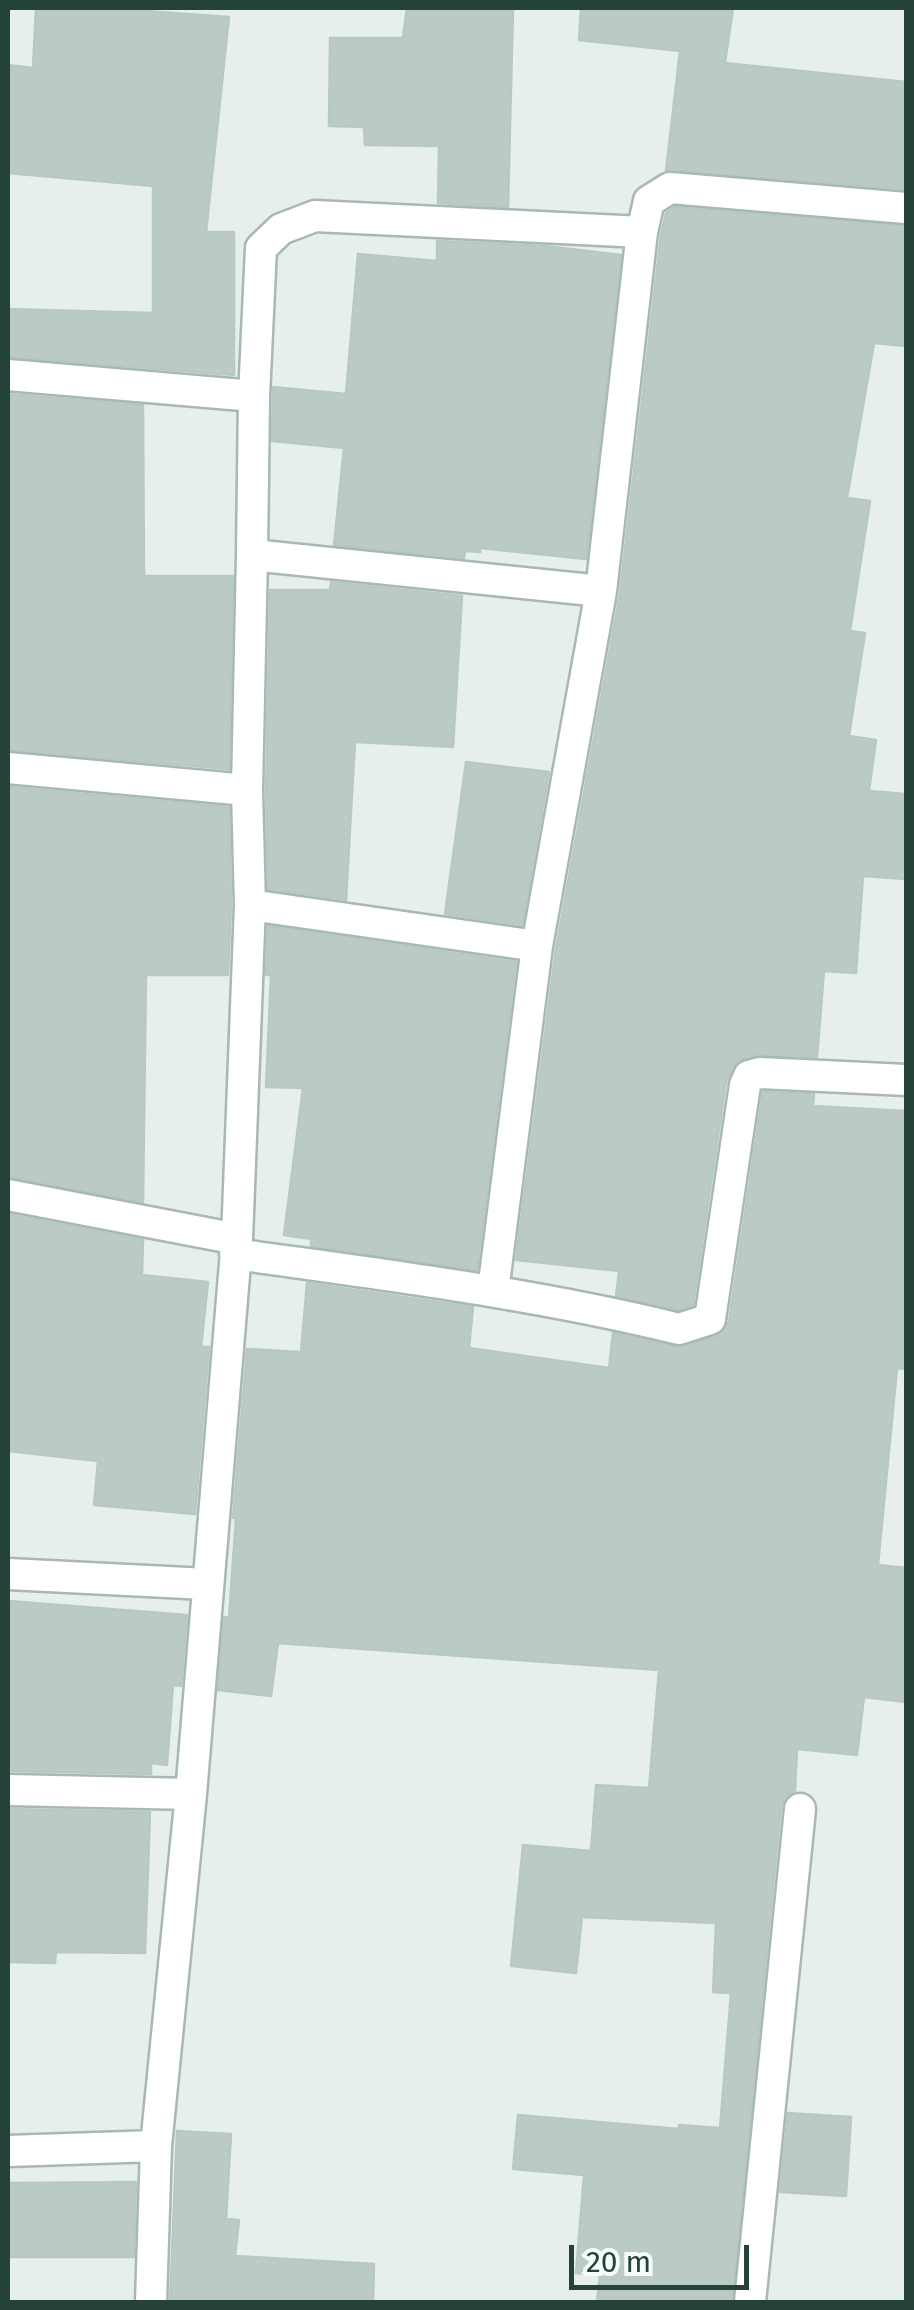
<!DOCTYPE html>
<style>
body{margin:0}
#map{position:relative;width:914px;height:2310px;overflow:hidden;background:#e6efeb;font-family:"Fira Sans",sans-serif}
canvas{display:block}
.frame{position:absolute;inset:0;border:10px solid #24423a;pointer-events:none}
.scale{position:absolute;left:569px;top:2245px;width:180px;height:45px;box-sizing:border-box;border:5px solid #24423a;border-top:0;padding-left:12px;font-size:30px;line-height:35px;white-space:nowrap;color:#24423a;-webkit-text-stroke:8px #f7fbf9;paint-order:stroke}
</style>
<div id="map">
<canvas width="914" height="2310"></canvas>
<div class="frame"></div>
<div class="scale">20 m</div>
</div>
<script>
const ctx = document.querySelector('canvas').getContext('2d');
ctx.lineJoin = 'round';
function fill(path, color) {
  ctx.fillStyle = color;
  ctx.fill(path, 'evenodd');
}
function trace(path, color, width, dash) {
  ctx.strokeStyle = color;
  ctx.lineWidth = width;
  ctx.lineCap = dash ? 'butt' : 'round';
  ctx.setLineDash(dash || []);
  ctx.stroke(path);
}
const building = new Path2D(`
 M36 8H147L146 11 229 17 206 232H234V375L8 357V309L153 313V186L8 173V65L33 68Z
 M407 8H513L508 207 438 203 439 146 365 145 364 127 329 126 330 38H403Z
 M581 8H733L725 63 906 82V189L666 171 680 51 579 40Z
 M675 207 906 226V346L874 343 847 498 870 501 850 631 865 633 849 736 876 740 869 791 906 794V879L863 876 856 973 824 971 817 1057 756 1055 737 1061 732 1068 726 1082 693 1305 678 1310 616 1296 619 1271 516 1260 556 949 620 593 661 235 666 213Z
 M437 241 545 246 621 255 586 559 480 548V552L465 551 464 558 334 545 344 448 272 441 273 387 346 394 358 254 437 261Z
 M8 394 143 405 144 576H233L229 769 8 750Z
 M331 582 462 596 453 747 355 742 346 900 268 889 266 790 270 590H330Z
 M466 762 549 772 522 925 445 914Z
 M8 787 229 807 231 905 228 975H146L143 1202 8 1177Z
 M268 926 516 962 477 1270 311 1246V1239L284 1235 303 1088 266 1087 271 975H266Z
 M763 1092 814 1094 813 1106 906 1111V1369L897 1368 878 1565 906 1568V1702L864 1697 857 1755 797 1749 795 1791 785 1797 781 1807 732 2302H597L600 2275 576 2273 584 2175 513 2169 518 2115 679 2129V2125L720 2128 731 1993 713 1992 716 1923 582 1917 576 1973 511 1966 523 1845 591 1851 596 1785 649 1788 659 1670 278 1643 271 1696 218 1690 224 1617 229 1618 236 1518H233L247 1349 301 1352 307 1283 473 1307 469 1348 609 1368 613 1333 676 1347 717 1336 729 1322Z
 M8 1214 143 1240 142 1275 208 1282 201 1347H209L195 1514 94 1505 98 1461 8 1451Z
 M8 1601 187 1615 181 1686 173 1685 167 1765 151 1763V1774L8 1771Z
 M8 1809 150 1812 145 1953 56 1952 55 1963 8 1962Z
 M788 2113 851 2117 846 2196 780 2192Z
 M177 2131 231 2134 226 2219 239 2220 235 2256 374 2264 373 2302H170Z
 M136 2182 134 2257H8V2183Z`);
fill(building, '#bbcac4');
trace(building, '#b8c9c2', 2.5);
const minor = new Path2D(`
 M8 375 254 396
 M601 591 252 555 254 396 261 248 281 229 315 216 642 232
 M8 768 247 790
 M250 905 537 946
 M8 1195 237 1239
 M235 1254C384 1275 533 1293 679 1329L710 1319 745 1085 749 1076 760 1073 906 1080
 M493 1291 537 946 601 591 642 232 649 201 670 188 906 208
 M8 1574 207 1584
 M8 1790 191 1794
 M8 2151 156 2146
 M151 2302 156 2146 191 1794 237 1239 250 905 247 790 252 555
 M750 2302 800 1809`);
trace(minor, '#a8b8b2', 35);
trace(minor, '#fff', 30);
</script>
